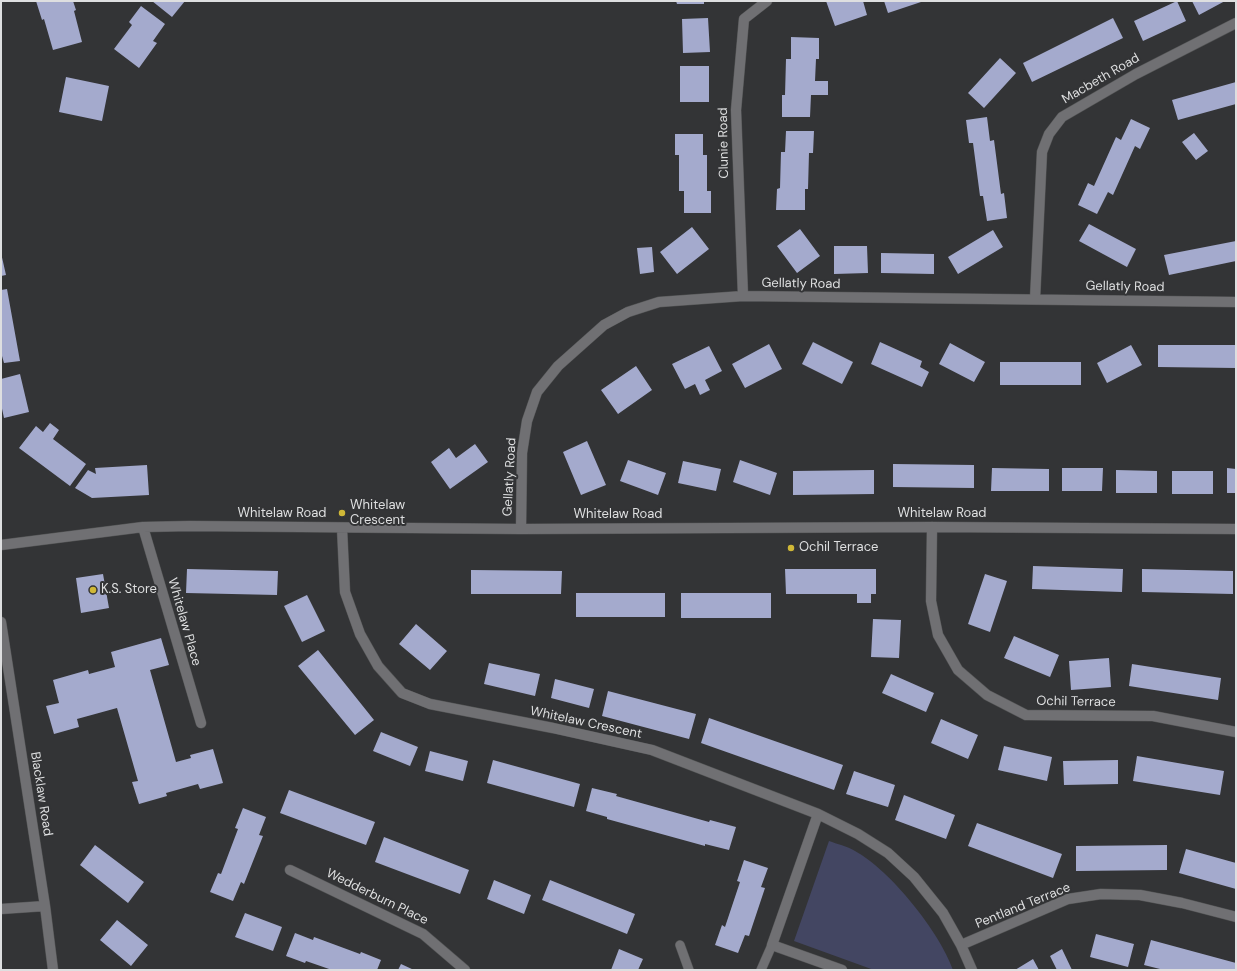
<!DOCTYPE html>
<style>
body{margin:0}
#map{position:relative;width:1237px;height:971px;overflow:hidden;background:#333436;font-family:"DM Sans",sans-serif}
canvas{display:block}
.frame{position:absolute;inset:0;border:2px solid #dedfe0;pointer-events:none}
</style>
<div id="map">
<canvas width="1237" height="971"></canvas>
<div class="frame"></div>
</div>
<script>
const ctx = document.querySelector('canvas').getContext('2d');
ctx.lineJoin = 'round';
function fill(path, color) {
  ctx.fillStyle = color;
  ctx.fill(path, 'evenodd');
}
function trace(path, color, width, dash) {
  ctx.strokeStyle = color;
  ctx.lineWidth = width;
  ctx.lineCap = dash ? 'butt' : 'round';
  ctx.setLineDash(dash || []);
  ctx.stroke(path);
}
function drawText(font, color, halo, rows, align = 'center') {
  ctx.font = font + ' "DM Sans",sans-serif';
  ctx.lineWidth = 4;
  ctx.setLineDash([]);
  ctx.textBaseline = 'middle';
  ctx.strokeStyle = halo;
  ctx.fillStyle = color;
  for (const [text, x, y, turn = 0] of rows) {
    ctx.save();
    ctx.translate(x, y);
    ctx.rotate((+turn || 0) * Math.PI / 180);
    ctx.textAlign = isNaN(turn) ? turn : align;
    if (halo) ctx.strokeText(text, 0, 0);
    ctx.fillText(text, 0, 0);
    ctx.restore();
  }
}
fill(new Path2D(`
 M829 841C837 844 847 846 855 851 890 870 940 932 953 970H874L794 941Z`), '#434662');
fill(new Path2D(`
 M36 1H73L76 10 74 11 82 42 53 50 44 19 42 20Z
 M152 1H185L172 17Z
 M676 1H704V4H677Z
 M826 1H863L867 15 835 26Z
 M884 1H920L921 2 888 13Z
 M1177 1 1186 21 1143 41 1134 21Z
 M1192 1H1225L1199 15Z
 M141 6 165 24 153 41 157 43 139 68 114 49 132 25 129 22Z
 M708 18 710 52 683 53 682 19Z
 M1113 18 1123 38 1032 82 1023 63Z
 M791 37 819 38V59H816L815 81H828V95H811L810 117H782V95H785L786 59H791Z
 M1000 58 1016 73 984 108 968 93Z
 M680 66H709V102H680Z
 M66 77 109 86 102 121 59 112Z
 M1236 82V104L1178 120 1172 100Z
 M987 117 990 141 994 140 1001 194 1004 193 1007 218 987 221 983 196H980L973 143H969L966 120Z
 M1131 119 1150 128 1140 149 1135 146 1113 195 1108 192 1097 214 1078 205 1088 183 1094 186 1116 137 1121 140Z
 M786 131H814L813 153H809L808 189H805V210H776L777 189 780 188 781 152H785Z
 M1194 133 1208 151 1196 160 1182 142Z
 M675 134H703V155H707V191H711V213H684V191H679V155H675Z
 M1089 224 1136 249 1127 267 1079 241Z
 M692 227 709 249 677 274 660 252Z
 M800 229 820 256 797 273 777 246Z
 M993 230 1003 247 958 274 948 257Z
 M1236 241V261L1169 275 1164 255Z
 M834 246H867L868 273 834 274Z
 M652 247 654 272 640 274 637 248Z
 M1 253 6 275 1 276Z
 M881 253 934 254V274L881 273Z
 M7 289 20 361 4 363 2 356H1V290Z
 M813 342 853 362 842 384 802 364Z
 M880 342 922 361 920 367 929 372 922 387 871 364Z
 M950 343 985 362 974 382 939 364Z
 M769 344 782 369 745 388 732 364Z
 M1131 345 1142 365 1107 383 1097 363Z
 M1158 345H1236V368L1158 367Z
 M709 346 722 371 705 380 710 390 700 395 695 384 685 389 672 364Z
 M1000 362H1081V385H1000Z
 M636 366 652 390 618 414 601 390Z
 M20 374 29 412 4 418 1 404V379Z
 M50 423 59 430 53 439 86 464 70 486 19 448 36 426 43 432Z
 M587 441 606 485 581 495 563 452Z
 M475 444 488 462 450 489 431 462 449 448 456 458Z
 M628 460 666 473 658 495 620 481Z
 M740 460 777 473 770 495 733 482Z
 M683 461 721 469 716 491 678 483Z
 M893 464 974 465V488L893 487Z
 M147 465 149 495 92 498 75 488 88 470 96 474 95 468Z
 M992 468 1049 469V491H991Z
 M1062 468H1103L1102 491H1062Z
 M1227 468 1236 469V493H1227Z
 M874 470V494L793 495V471Z
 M1116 470 1157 471V493H1116Z
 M1172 471H1213V494H1172Z
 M1033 566 1123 569 1122 592 1032 589Z
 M187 569 278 571 277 595 186 593Z
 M785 569H876V594H871V603H857V594H786Z
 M1142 569 1233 571V594L1142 592Z
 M471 570 562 571 561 594H471Z
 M103 574 109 608 81 613 76 578Z
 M985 574 1007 581 990 632 968 624Z
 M576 593H665V617H576Z
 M681 593H771V618H681Z
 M307 595 325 631 302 642 284 606Z
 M873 619 901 620 899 658 871 657Z
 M416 624 447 651 430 670 399 644Z
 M1014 636 1059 655 1050 677 1004 658Z
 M161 638 169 665 150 670 176 762 191 758 190 755 213 749 223 783 200 789 198 784 166 793 167 796 139 804 132 782 138 781 117 708 77 719 79 727 54 734 46 706 59 703 53 680 88 670 89 674 115 667 111 652Z
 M318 650 374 720 355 735 298 666Z
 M1109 658 1111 687 1071 690 1069 661Z
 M489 663 540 674 535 696 484 684Z
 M1132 664 1221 678 1218 700 1129 686Z
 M891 674 934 693 926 712 882 693Z
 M555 679 594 689 589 708 551 698Z
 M608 691 696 714 689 739 602 716Z
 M709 718 843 765 834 790 701 743Z
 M941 719 978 735 968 759 931 743Z
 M381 732 418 747 410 766 373 751Z
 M1004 746 1052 757 1047 781 998 770Z
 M430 751 468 761 463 781 425 771Z
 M1137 756 1224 771 1220 795 1133 781Z
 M493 760 580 784 574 807 487 783Z
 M1118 760V784L1064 785 1063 761Z
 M854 771 895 785 888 807 846 794Z
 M592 788 617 794 616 796 709 822 710 820 736 827 729 850 705 844V846L607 819V817L586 811Z
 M289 790 375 822 366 845 280 813Z
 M904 795 955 815 946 839 895 820Z
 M243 808 266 817 259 835 263 836 244 884 241 882 233 901 210 892 218 873 221 874 238 829 235 828Z
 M977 823 1062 854 1053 878 968 846Z
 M384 837 469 870 460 894 375 862Z
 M95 845 144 882 128 903 80 865Z
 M1167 845V870L1076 871V846Z
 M1186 849 1236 863V889L1179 873Z
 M744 860 768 868 761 887 765 888 749 936 745 935 738 953 715 945 722 925 725 927 740 882 737 881Z
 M494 880 531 895 524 914 487 899Z
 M550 880 635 914 627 934 542 900Z
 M245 913 282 927 273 951 235 937Z
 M117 920 148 945 131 966 100 940Z
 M295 933 313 940 314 937 360 954 361 952 381 960 377 970H332L306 961 305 963 286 956Z
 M1096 934 1134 944 1128 967 1090 957Z
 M1151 940 1236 963V970H1164L1144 965Z
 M619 949 643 959 638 970H611Z
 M1062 949 1072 970H1057L1050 956Z
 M1033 959 1039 970H1015Z
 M401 964 414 970H398Z`), '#a4aacd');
const lane = new Path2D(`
 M680 945 689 970
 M761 970 772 945`);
const street = new Path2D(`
 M743 296 736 110 744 19 767 1
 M1035 299 1042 152 1049 134 1062 117 1136 74 1236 23
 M143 527 201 723
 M932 527 931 601 938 635 958 670 987 695 1026 715 1153 716 1236 732
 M342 528 345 592 360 634 378 666 402 693 430 704 553 728 652 750 818 814 858 834 888 853 914 877 943 913 961 945 972 970
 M521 529 522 453 527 421 537 392 558 366 604 325 628 312 659 302 743 296 1236 302
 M1 545 143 527 190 526 521 529 932 527 1236 529
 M1 622 45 906 53 970
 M818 814 772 945 842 970
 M290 870 423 934 465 970
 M1 909 45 906
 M961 945 1068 899 1101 894 1140 895 1182 903 1236 917`);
trace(lane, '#525354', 10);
trace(street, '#525354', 11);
trace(lane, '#707073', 9);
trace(street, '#707073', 10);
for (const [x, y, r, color] of [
 [342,513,4,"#d0b837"],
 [791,548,4,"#d0b837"],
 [93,590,4,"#d0b837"]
]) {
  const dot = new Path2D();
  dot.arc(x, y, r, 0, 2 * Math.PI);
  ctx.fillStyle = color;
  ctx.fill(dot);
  trace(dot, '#333436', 1.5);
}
drawText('13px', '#dedfe0', '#333436', [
 ["Macbeth Road",1101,79,-30],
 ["Clunie Road",724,143,-91],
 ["Gellatly Road",801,284,1],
 ["Gellatly Road",1125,287,1],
 ["Gellatly Road",510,477,-87],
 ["Whitelaw Road",282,514],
 ["Whitelaw Road",942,514],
 ["Whitelaw Road",618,515],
 ["Whitelaw Place",184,622,74],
 ["Ochil Terrace",1076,702,1],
 ["Whitelaw Crescent",586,723,12],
 ["Blacklaw Road",41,794,81],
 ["Wedderburn Place",377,897,26],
 ["Pentland Terrace",1023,906,-22]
]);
drawText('13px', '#dedfe0', '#333436', [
 ["Whitelaw",350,506],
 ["Crescent",350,521],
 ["Ochil Terrace",799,548],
 ["K.S. Store",101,590]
], 'left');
</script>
